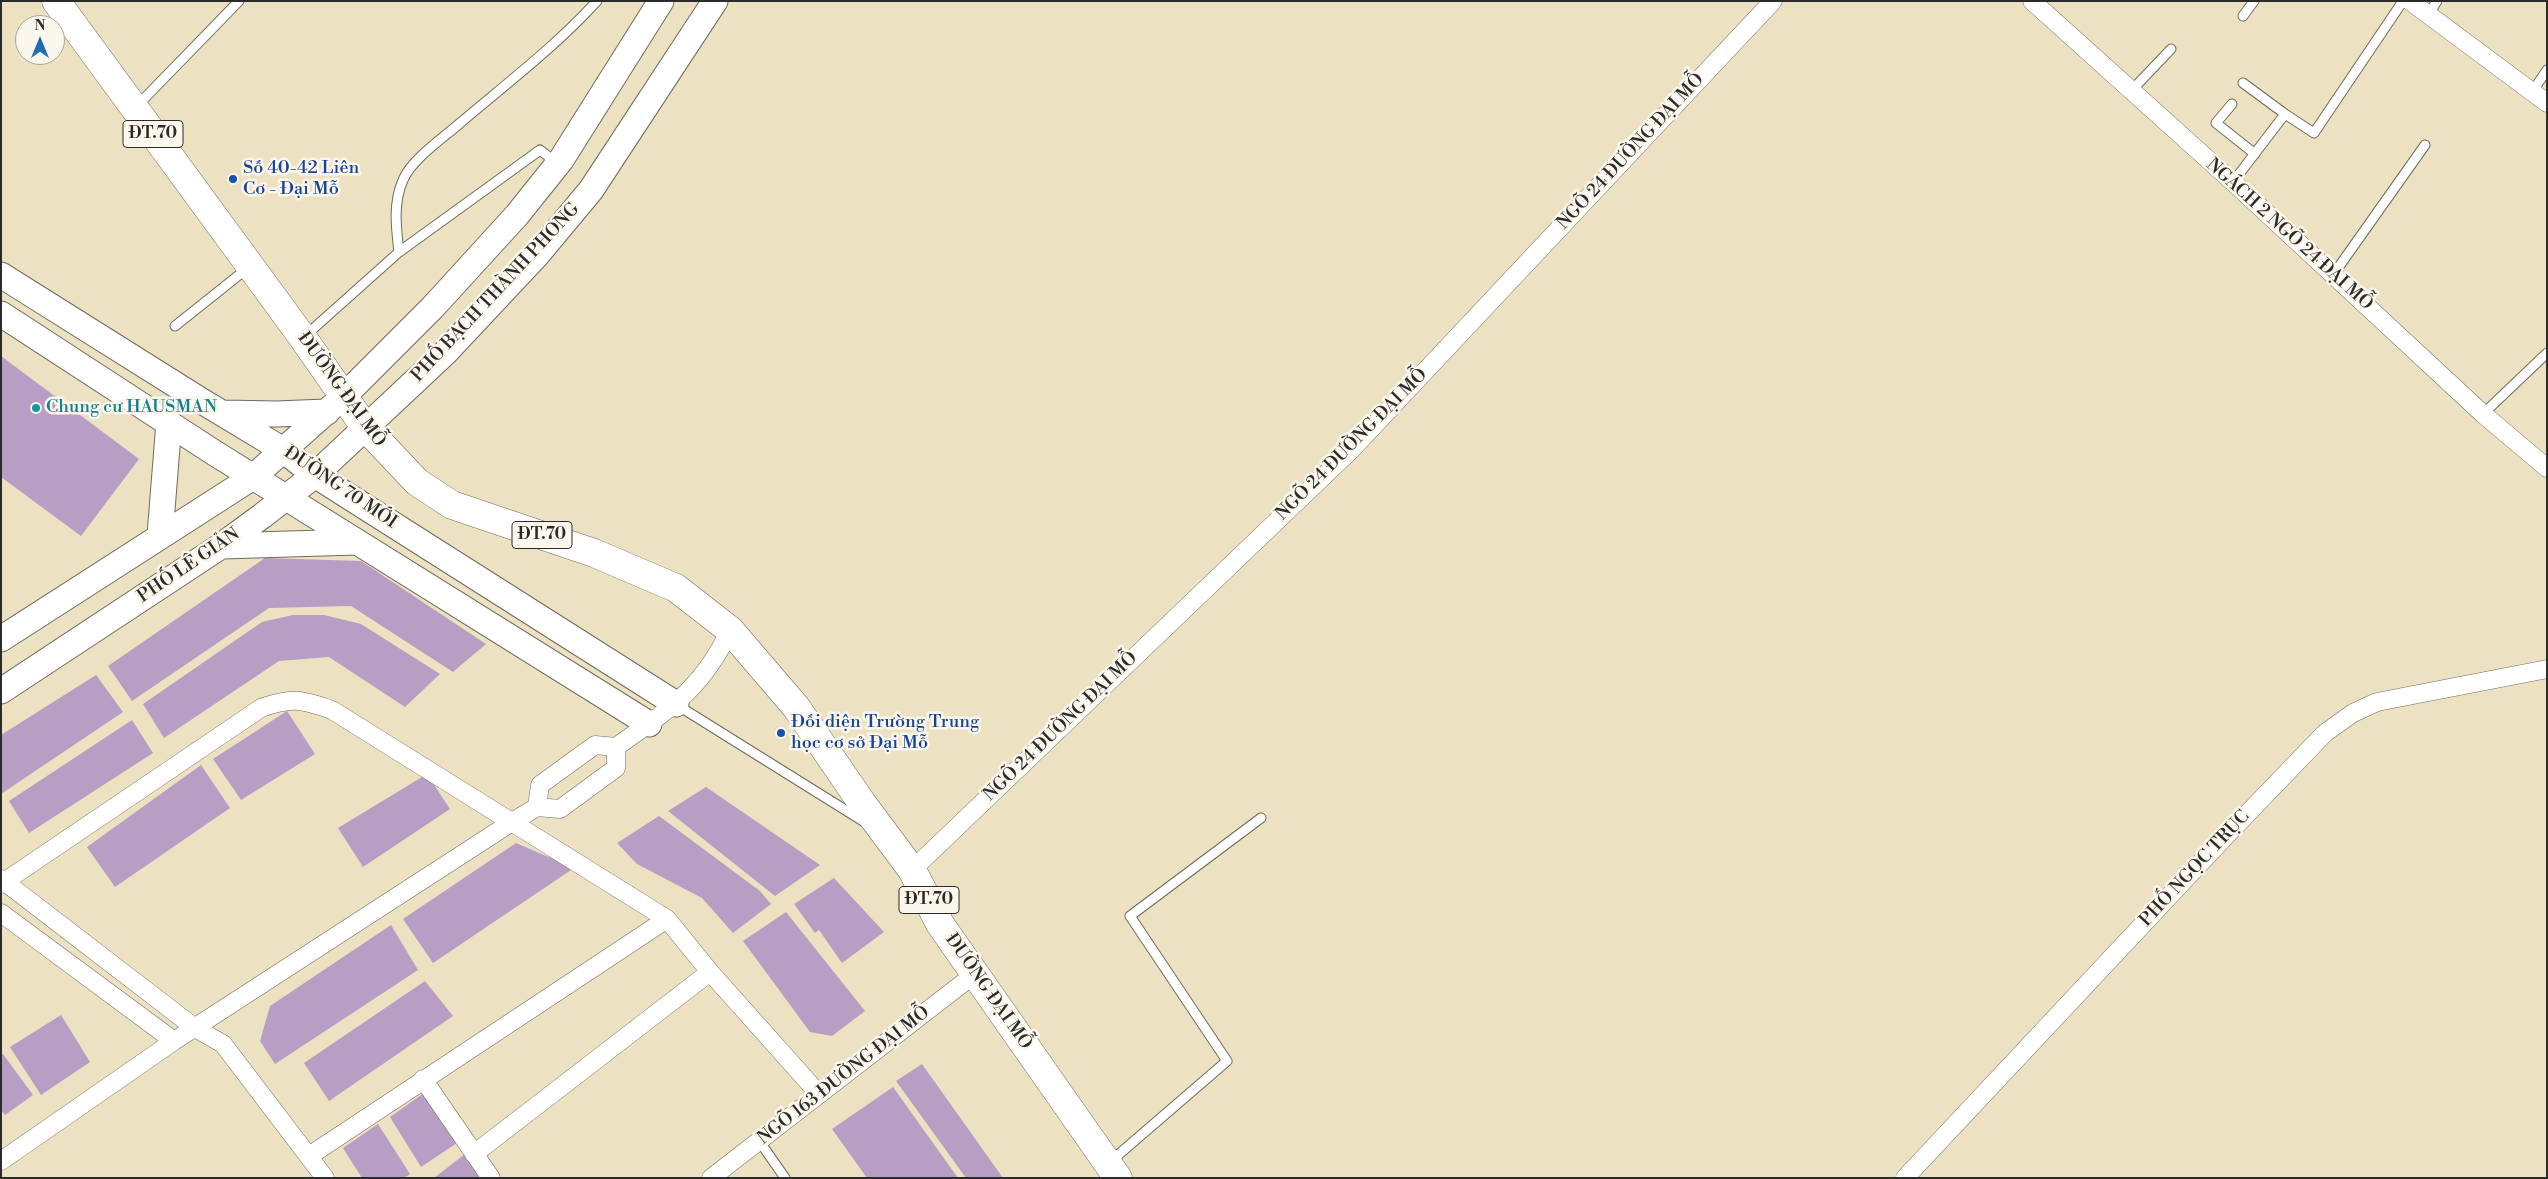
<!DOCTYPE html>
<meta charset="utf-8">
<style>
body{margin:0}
#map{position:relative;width:2548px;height:1179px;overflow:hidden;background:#ece2c1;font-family:"Libre Bodoni",serif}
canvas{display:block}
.frame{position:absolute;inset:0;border:2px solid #2b2b2b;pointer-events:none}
.north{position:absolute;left:15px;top:15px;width:50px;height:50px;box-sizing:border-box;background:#fbf7ec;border:1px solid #a8a59f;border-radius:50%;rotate:0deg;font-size:14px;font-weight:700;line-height:20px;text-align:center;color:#2b2b2b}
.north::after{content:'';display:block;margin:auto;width:18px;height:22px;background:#1f6fb2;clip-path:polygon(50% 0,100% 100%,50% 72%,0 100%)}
</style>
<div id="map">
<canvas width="2548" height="1179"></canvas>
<div class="frame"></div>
<div class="north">N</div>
</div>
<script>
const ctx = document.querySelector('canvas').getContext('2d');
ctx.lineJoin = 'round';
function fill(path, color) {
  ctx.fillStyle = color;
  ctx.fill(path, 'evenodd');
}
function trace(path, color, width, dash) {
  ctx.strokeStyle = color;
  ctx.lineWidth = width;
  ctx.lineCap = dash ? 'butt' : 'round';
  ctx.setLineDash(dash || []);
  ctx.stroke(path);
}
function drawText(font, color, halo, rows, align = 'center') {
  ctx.font = font + ' "Libre Bodoni",serif';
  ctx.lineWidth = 5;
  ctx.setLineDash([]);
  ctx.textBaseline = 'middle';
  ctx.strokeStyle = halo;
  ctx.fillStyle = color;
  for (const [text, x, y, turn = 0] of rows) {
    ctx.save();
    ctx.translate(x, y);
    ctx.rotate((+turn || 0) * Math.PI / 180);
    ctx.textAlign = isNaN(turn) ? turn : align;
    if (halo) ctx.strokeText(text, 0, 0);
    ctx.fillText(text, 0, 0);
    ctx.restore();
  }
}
fill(new Path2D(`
 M1 356 139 459 81 536 1 477Z
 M265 558 361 561 486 644 453 672 351 606 269 608 132 701 108 666Z
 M293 615H324L361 624 440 674 405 707 329 657 279 661 164 738 143 704 262 622Z
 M96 675 123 712 1 794V735Z
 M287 711 315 754 241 800 213 759Z
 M132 720 153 753 29 833 9 801Z
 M201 765 230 808 115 887 87 847Z
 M427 774 450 809 363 867 338 828Z
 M706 787 820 865 775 896 668 811Z
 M659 816 760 891 771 904 733 933 702 898 637 864 617 843Z
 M516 843 574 868 433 963 403 919Z
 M834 878 884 932 842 963 819 930 815 933 794 904Z
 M786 912 865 1011 832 1036 810 1032 743 941Z
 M391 925 418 970 275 1064 260 1041 270 1006Z
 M425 981 453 1016 329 1101 304 1063Z
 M61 1015 90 1062 41 1095 10 1047Z
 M3 1054 33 1095 5 1115 1 1110V1055Z
 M922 1064 1003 1178H966L896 1081Z
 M893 1087 958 1178H867L832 1129Z
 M424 1093 457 1143 421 1167 390 1117Z
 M378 1124 410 1174 404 1178H362L343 1148Z
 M465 1154 483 1178H434Z`), '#b89dc5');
const lane = new Path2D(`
 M2428 15 2437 1
 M2243 16 2254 1
 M2131 91 2171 49
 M2532 92 2547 70
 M2232 104 2216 123 2255 154
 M136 107 239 1
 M2285 114 2314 133 2403 1
 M2233 182 2285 114 2243 83
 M399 252C396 227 393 203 403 180 411 160 443 138 459 124 506 84 555 47 597 1
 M2333 275 2425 145
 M175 326 249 267
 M305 336 399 252 540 150 549 157 559 159
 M2483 414 2547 353
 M677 705 863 821
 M760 1142 785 1178
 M1111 1161 1227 1061 1130 916 1261 818`);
const street = new Path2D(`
 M2032 1 2233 182 2483 414 2547 468
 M2410 1 2547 103
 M537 807 540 785 595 745 616 747C669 709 701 691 730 630
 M912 870 1351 450 1773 1
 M1 879 195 1028 223 1044 325 1178
 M1 884 261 708C291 697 301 699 332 710L667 919 710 972 818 1093
 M1 913 174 1041
 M423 1079 491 1178
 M474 1154 710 972
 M309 1156 667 919
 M1 1161 174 1041 512 822 537 807 560 809 616 768V747
 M711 1178 976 973
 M1905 1178 2221 841 2325 733 2353 713 2377 702 2547 669`);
const secondary = new Path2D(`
 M1 275 200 400 283 450 315 475 676 704
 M1 314 213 452 649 724
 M224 413 276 414 327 412
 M160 535 169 422
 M221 546 357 542
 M1 639 253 477 343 397 433 307 517 215 561 160 661 1
 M1 691 221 546 262 516 315 475 445 353 536 256 591 190 715 1`);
const primary = new Path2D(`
 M56 1 303 338 365 427 417 482 452 505 594 553 676 588 730 630 796 707 862 803 912 870 940 924 1118 1178`);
trace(lane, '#6f6b60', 11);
trace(street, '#6f6b60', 19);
trace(secondary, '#6f6b60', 27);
trace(primary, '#6f6b60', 29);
trace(lane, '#fff', 9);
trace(street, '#fff', 18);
trace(secondary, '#fff', 25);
trace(primary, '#fff', 28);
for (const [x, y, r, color] of [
 [233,179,5,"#1a4fb4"],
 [36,408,5,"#0f9aa8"],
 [781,733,5,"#1a4fb4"]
]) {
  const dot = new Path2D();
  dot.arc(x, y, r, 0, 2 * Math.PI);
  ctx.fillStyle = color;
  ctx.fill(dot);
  trace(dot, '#fbf7ec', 2);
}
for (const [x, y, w] of [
 [153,134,60],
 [542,535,60],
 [929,900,60]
]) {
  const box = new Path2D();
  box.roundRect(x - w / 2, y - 13.5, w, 27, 4);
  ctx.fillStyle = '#fbf7ec';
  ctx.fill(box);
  trace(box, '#2b2b2b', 1);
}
drawText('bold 16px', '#2b2b2b', null, [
 ["ĐT.70",153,134],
 ["ĐT.70",542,535],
 ["ĐT.70",929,900]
]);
drawText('18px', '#2b2b2b', '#fbf7ec', [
 ["NGÕ 24 ĐƯỜNG ĐẠI MỖ",1631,152,-47],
 ["NGÁCH 2 NGÕ 24 ĐẠI MỖ",2289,235,42],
 ["PHỐ BẠCH THÀNH PHONG",496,293,-47],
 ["ĐƯỜNG ĐẠI MỖ",341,390,54],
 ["NGÕ 24 ĐƯỜNG ĐẠI MỖ",1352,445,-45],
 ["ĐƯỜNG 70 MỚI",340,488,34],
 ["PHỐ LÊ GIẢN",189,566,-34],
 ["NGÕ 24 ĐƯỜNG ĐẠI MỖ",1061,727,-44],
 ["PHỐ NGỌC TRỤC",2195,869,-47],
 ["ĐƯỜNG ĐẠI MỖ",988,992,55],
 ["NGÕ 163 ĐƯỜNG ĐẠI MỖ",844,1076,-38]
]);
drawText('18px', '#164399', '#fbf7ec', [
 ["Số 40-42 Liên",243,169],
 ["Cơ - Đại Mỗ",243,190],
 ["Đối diện Trường Trung",791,723],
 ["học cơ sở Đại Mỗ",791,744]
], 'left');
drawText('18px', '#0d838f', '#fbf7ec', [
 ["Chung cư HAUSMAN",46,408]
], 'left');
</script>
